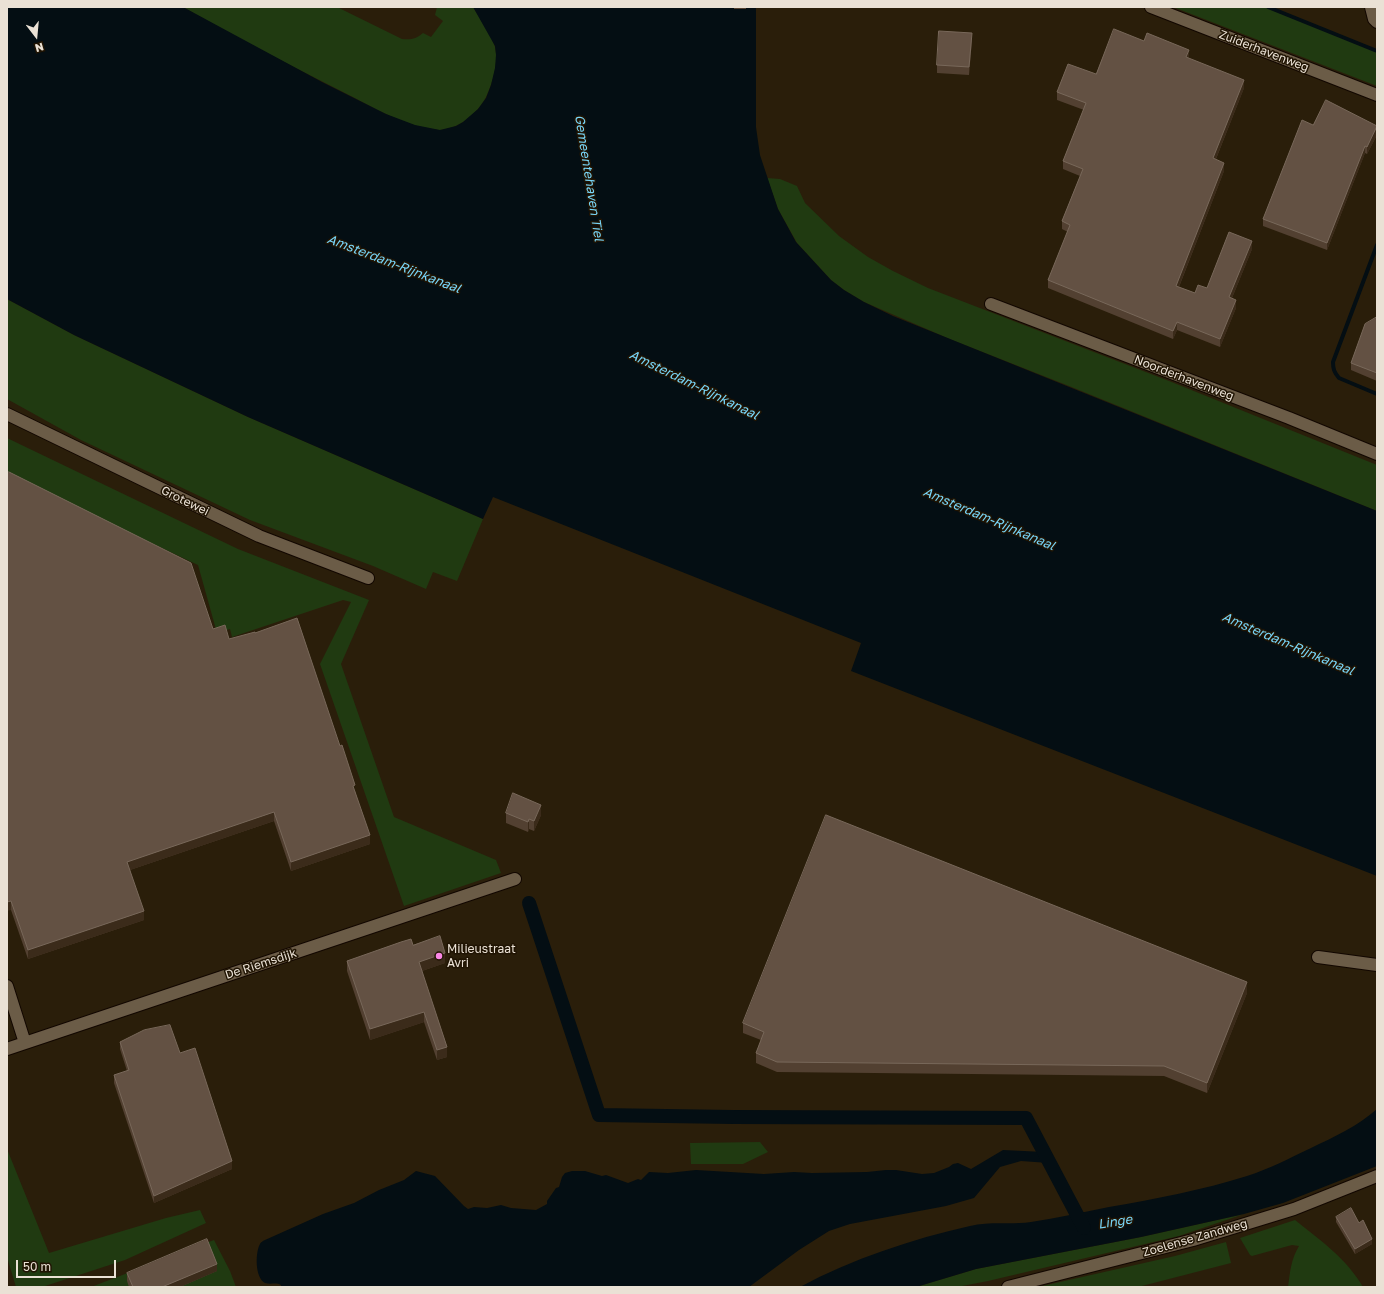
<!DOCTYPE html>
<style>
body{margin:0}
#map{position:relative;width:1384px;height:1294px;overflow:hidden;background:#2a1e0a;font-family:"Golos Text",sans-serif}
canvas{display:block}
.frame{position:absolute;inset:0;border:8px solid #eae1d5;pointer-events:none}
.north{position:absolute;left:16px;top:16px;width:40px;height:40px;-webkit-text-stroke:3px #201403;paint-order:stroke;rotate:164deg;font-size:11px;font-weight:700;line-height:16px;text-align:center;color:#eae1d5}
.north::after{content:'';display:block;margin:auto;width:14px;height:18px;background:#eae1d5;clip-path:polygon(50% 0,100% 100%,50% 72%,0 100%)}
.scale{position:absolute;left:16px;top:1260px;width:100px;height:18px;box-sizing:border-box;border:2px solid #eae1d5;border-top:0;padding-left:5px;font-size:12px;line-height:14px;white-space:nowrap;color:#eae1d5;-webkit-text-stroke:3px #201403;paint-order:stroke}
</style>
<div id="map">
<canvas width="1384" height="1294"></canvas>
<div class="frame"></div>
<div class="north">N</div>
<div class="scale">50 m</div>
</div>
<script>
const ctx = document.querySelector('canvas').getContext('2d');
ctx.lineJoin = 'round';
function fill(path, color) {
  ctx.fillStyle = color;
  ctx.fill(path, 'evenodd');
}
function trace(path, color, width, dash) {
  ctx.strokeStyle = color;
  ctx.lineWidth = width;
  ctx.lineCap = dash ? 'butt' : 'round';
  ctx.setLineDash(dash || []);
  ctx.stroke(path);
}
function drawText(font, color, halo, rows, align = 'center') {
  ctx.font = font + ' "Golos Text",sans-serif';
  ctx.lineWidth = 3;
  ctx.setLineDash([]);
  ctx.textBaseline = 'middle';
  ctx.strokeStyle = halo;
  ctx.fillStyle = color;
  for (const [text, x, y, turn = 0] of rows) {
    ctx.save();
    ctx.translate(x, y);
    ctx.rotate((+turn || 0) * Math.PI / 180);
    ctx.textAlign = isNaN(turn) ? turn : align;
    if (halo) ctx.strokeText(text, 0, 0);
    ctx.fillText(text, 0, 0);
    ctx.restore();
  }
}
fill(new Path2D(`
 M183 7H337L402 39C411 40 416 39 423 33L431 37 443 21 435 15 437 7H473C480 19 491 33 495 47 499 63 493 82 486 97 478 113 458 130 439 130 406 128 371 106 343 92 289 65 235 37 183 7Z
 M1173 7H1269L1377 50V86Z
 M767 178 780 179 797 186 805 203 839 236 868 257 893 271 928 288 1169 381 1377 465V511L1069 386 952 340 864 302 844 290 831 280 797 243 778 209Z
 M7 299 74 335 248 417 483 519 457 581 433 572 426 589 373 566 250 520 81 440 7 399Z
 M7 438 238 549 369 600 341 664 394 817 496 860 501 873 404 906 320 664 351 602 343 600 232 637 230 629 217 633 198 565 7 475Z
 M760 1142 768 1152 743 1164H691L690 1143Z
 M7 1149 49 1253 166 1218 200 1210 206 1223 125 1260 42 1287H16L7 1257Z
 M1244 1214 1179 1236 988 1281 957 1287H916L976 1269 1141 1237Z
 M1295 1220C1320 1240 1347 1259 1363 1287H1288C1290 1272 1291 1259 1299 1246L1292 1245 1252 1256 1250 1255 1240 1238Z
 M214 1240 230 1271 236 1287H91Z
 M1226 1242 1231 1263 1138 1287H1038L1175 1256Z`), '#203a11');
fill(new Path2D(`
 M7 7H183L322 82 386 114 415 125 440 130 456 126 463 122 478 109 486 98 491 85 495 68 496 55 495 46 473 7H756V127L760 155 778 209 796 242 831 280 844 290 864 302 893 316 1377 511V876L851 671 861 643 493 497 483 519 248 417 74 335 7 299Z
 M1377 1109V1166L1283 1203 1244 1214 1141 1237 976 1269 916 1287H800C852 1259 912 1239 970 1226 990 1221 1011 1225 1031 1222 1057 1218 1083 1212 1109 1207 1156 1199 1202 1190 1247 1176 1269 1169 1290 1158 1311 1148 1334 1137 1358 1126 1377 1109Z
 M1003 1150 1044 1152 1049 1163 1021 1161 1000 1167 974 1198 946 1206 850 1224 829 1231 799 1250 749 1287H281V1285C276 1282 271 1285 265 1283 255 1278 255 1253 260 1244 260 1243 264 1240 265 1240L323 1214 354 1203 379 1190 404 1180 416 1171 435 1176 464 1206 468 1209 474 1207 487 1208 501 1205 511 1208 536 1210 547 1204V1201L556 1188 559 1187 562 1177 565 1173 572 1171H585L602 1176 606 1175 628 1183 638 1179 641 1180 649 1172 668 1173 696 1170 764 1174 794 1172 812 1173 867 1172 886 1170H896L922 1174 934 1173 949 1167 953 1164 958 1163 971 1169Z`), '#040e13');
trace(new Path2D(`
 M1268 7 1377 51
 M1377 245 1333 362C1333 369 1334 372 1339 378L1377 394`), '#040e13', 4);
trace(new Path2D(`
 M529 903 599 1115 733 1117 1026 1118 1084 1228`), '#040e13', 14);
const minor = new Path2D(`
 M1151 7 1377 95
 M1371 7 1374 19 1377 22
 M991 304 1289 418 1377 454
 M7 414 259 536 368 578
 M1318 957 1377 965
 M7 986 25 1043
 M7 1049 515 879
 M1008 1287 1193 1240 1294 1209 1377 1176`);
trace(minor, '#120700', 14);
trace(minor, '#6b5c47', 12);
fill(new Path2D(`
 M734 7H746V9H734Z
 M972 40 969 75 937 73V65Z
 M1189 59 1244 88 1216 159 1224 171 1179 287 1195 293 1207 288 1252 249 1232 298 1236 308 1220 347 1177 330 1173 339 1048 288V280L1068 232 1062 229V221L1080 176 1063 169V161L1084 110 1057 100V92L1096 74Z
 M1313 125 1377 126V135L1367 154 1365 153 1327 250 1263 226V219Z
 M1377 317V381L1351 370V363Z
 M7 473 213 629 229 639 355 791 370 844 291 871 274 821 130 870 144 920 28 959 11 910Z
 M506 813 541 815 534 831 529 829 528 832 506 823Z
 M413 945 445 963 422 971 447 1057 437 1060 424 1022 370 1040 347 971V961Z
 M1247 993 1207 1093 1164 1076 777 1072 756 1063V1053L761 1040 743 1033V1023Z
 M120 1042 180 1053 232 1169 154 1203 114 1083V1075L127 1071 120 1049Z
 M1336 1217 1359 1223 1372 1244 1355 1254 1336 1222Z
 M217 1271 180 1287H129L127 1281V1273Z`), '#524031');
fill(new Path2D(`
 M972 33V40L969 75V67Z
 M1189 50V58L1186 57Z
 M1244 80V88L1213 166V158Z
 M1377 127V135L1367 154V147Z
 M1365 146V153L1327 250V243Z
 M1224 163V171L1176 294V286Z
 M1252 241V249L1229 305V297Z
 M1236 300V308L1220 347V339Z
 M1177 322V330L1173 339V331Z
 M541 805V815L534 831V821Z
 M274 812V821L127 871V862Z
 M529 819V829L528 832V822Z
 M370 835V844L291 871V862Z
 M11 901V910L7 911V902Z
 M144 911V920L28 959V950Z
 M445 953V963L419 972V962Z
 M1247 982V993L1207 1093V1083Z
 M424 1012V1022L370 1040V1029Z
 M447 1047V1057L437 1060V1050Z
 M232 1161V1169L154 1203V1196Z
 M1372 1239V1244L1355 1254V1249Z
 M217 1264V1271L180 1287H162Z`), '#3b2b1a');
const building = new Path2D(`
 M1114 29 1144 41 1147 33 1189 50 1186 57 1244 80 1213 158 1224 163 1176 286 1195 293 1198 285 1207 288 1229 232 1252 241 1229 297 1236 300 1220 339 1177 322 1173 331 1048 280 1070 225 1062 221 1083 169 1063 161 1086 103 1057 92 1068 64 1096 74Z
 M939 31 972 33 969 67 937 65Z
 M1326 100 1377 126 1367 147 1365 146 1327 243 1263 219 1302 120 1313 125Z
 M1377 317V373L1351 363 1365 324Z
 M9 472 191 563 213 629 225 625 229 639 255 632V633L297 618 340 746 342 745 355 785 353 786 370 835 291 862 274 812 127 862 144 911 28 950 11 901 7 902V473Z
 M513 793 541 805 534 821 529 819 528 822 506 813Z
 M826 815 1247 982 1207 1083 1164 1066 777 1062 756 1053 764 1032 743 1023Z
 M440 936 445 953 419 962 447 1047 437 1050 424 1012 370 1029 347 961 401 942 411 939 413 945Z
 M170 1025 180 1053 195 1048 232 1161 154 1196 114 1075 129 1070 120 1042 144 1030Z
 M1351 1208 1359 1223 1363 1220 1372 1239 1355 1249 1336 1217Z
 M207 1239 217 1264 162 1287H133L127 1273Z`);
fill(building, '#635143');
trace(building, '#78685a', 1);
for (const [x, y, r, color] of [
 [439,956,4,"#fb87e6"]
]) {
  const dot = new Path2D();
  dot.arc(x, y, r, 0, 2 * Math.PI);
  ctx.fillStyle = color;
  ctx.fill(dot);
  trace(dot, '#201403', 1.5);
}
drawText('12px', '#eae1d5', '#201403', [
 ["Zuiderhavenweg",1264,51,21],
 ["Noorderhavenweg",1184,378,21],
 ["Grotewei",185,501,26],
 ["De Riemsdijk",261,964,-18],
 ["Zoelense Zandweg",1195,1238,-16]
]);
drawText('12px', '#eae1d5', '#201403', [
 ["Milieustraat",447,949],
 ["Avri",447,963]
], 'left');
drawText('italic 13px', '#78d6f9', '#201403', [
 ["Gemeentehaven Tiel",589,178,81],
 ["Amsterdam-Rijnkanaal",394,264,21],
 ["Amsterdam-Rijnkanaal",694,385,26],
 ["Amsterdam-Rijnkanaal",989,519,23],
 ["Amsterdam-Rijnkanaal",1288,644,23],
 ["Linge",1115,1222,-9]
]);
</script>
